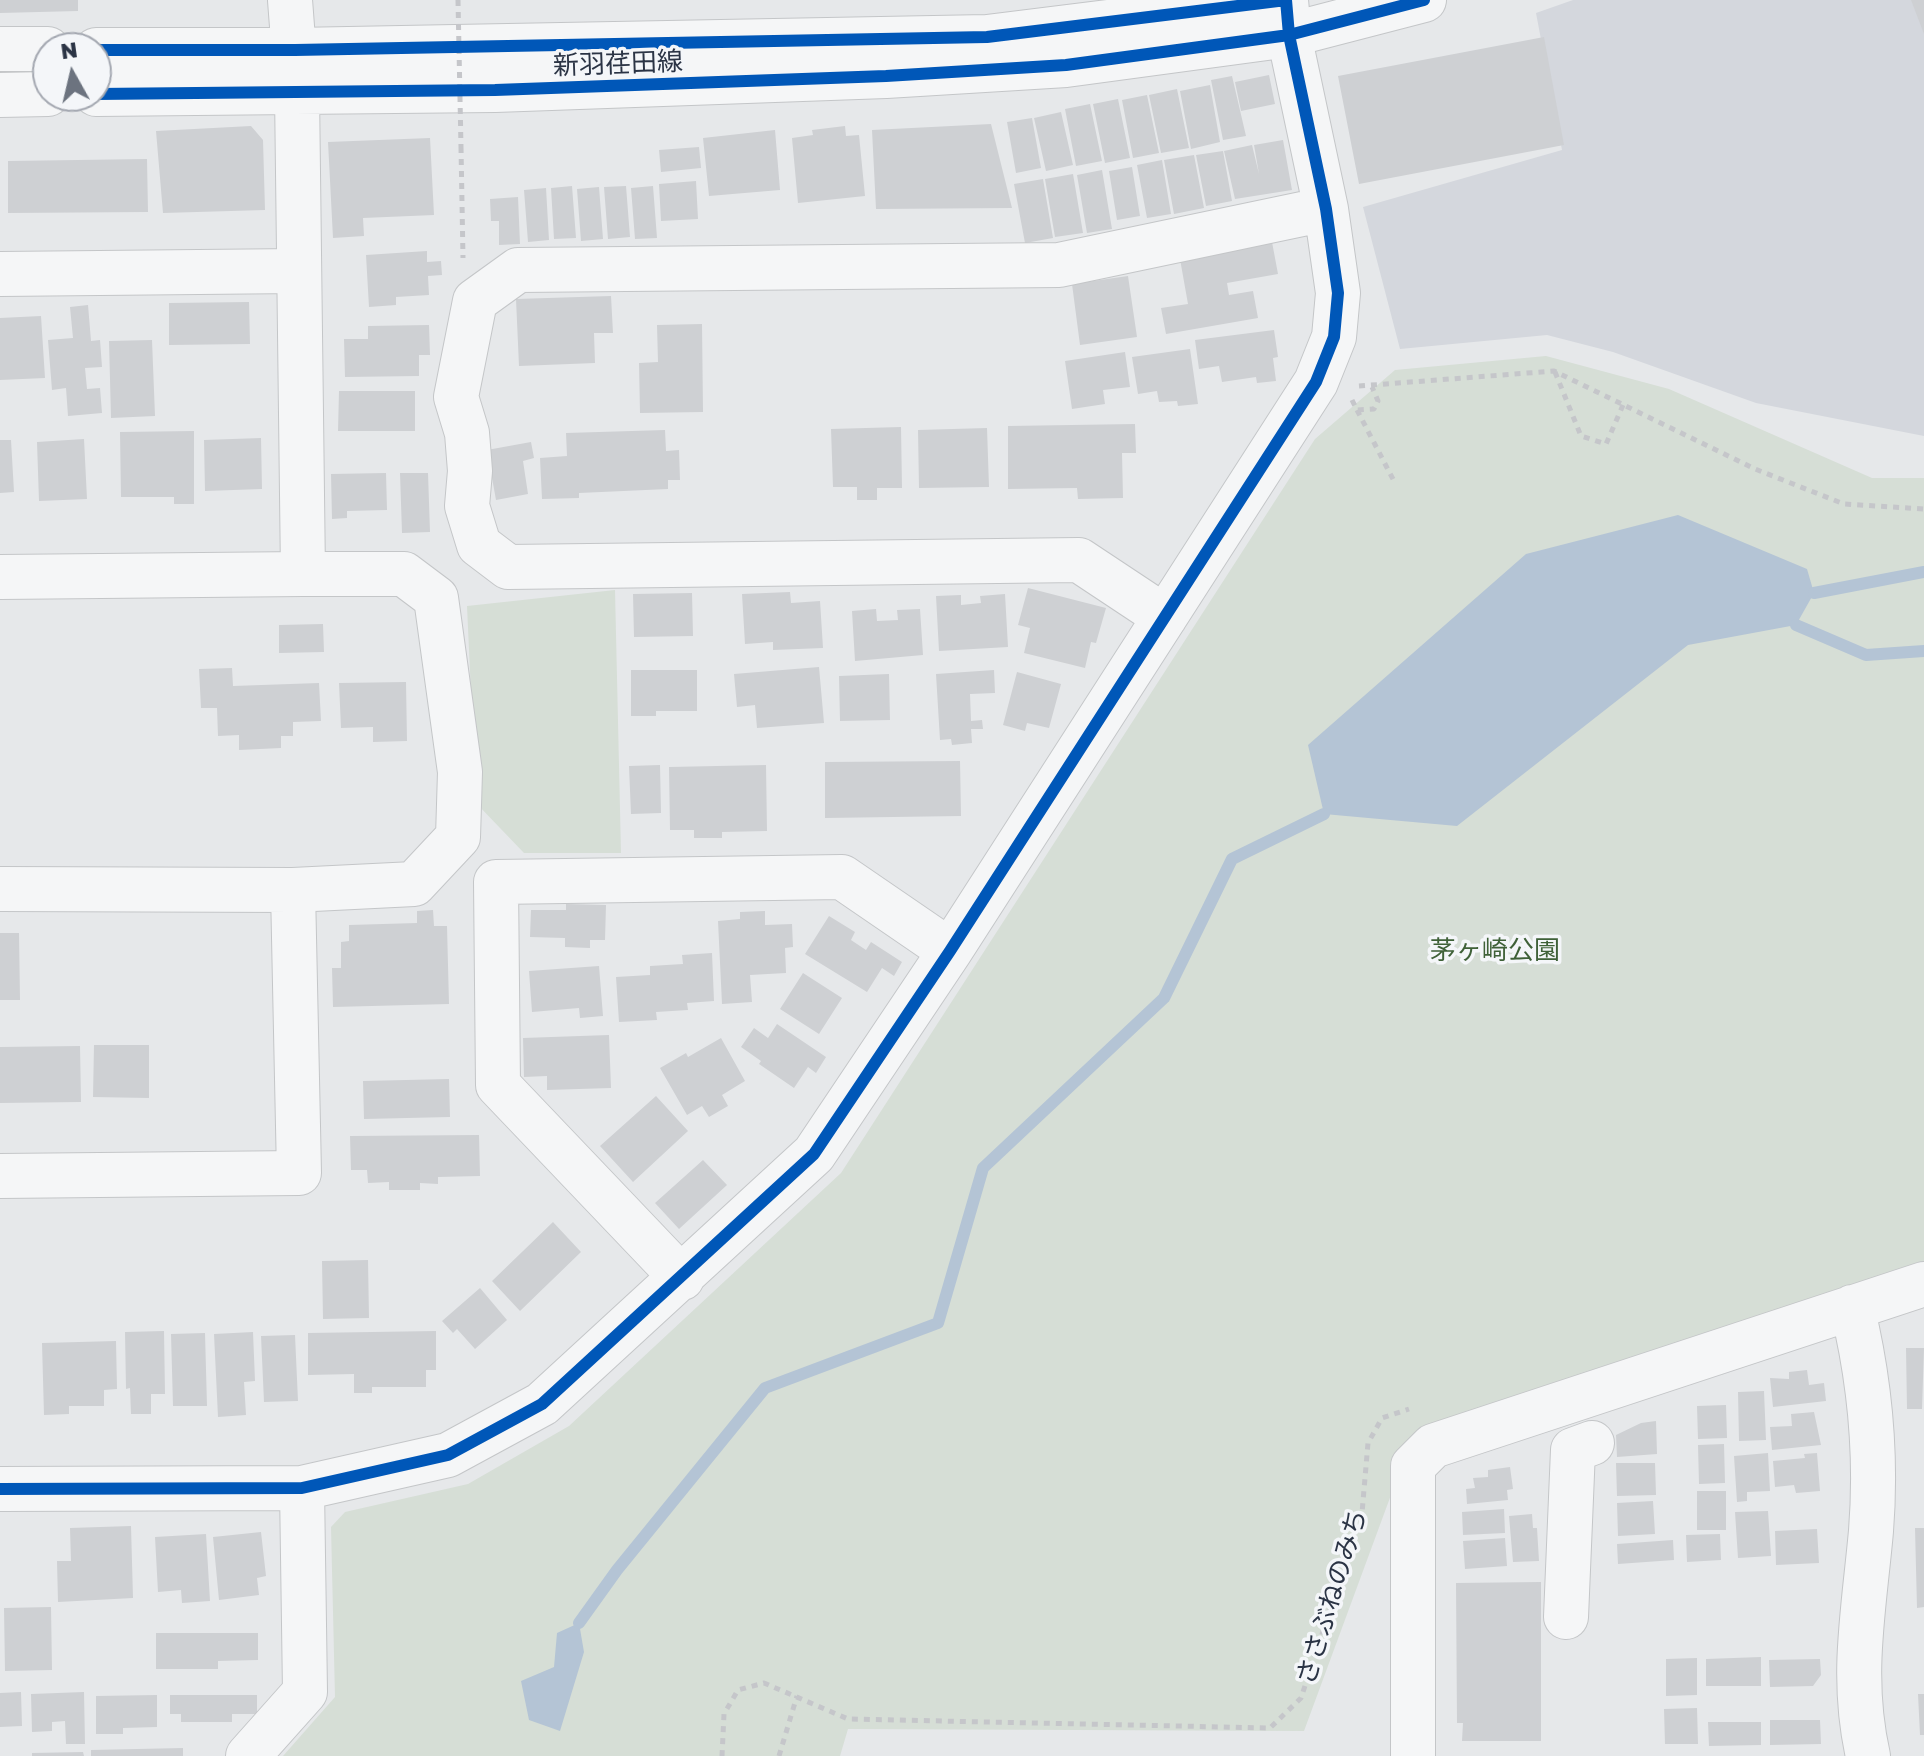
<!DOCTYPE html>
<meta charset="utf-8">
<style>
body{margin:0}
#map{position:relative;width:1924px;height:1756px;overflow:hidden;background:#e6e8ea;font-family:"Golos Text",sans-serif}
canvas{display:block}
.north{position:absolute;left:32px;top:32px;width:80px;height:80px;box-sizing:border-box;background:#f4f6f9;border:2px solid #a4a8b1;border-radius:50%;rotate:352deg;font-size:22px;font-weight:700;line-height:32px;text-align:center;color:#2b3445}
.north::after{content:'';display:block;margin:auto;width:28px;height:36px;background:#6c737f;clip-path:polygon(50% 0,100% 100%,50% 72%,0 100%)}
</style>
<div id="map">
<canvas width="1924" height="1756"></canvas>
<div class="north">N</div>
</div>
<script>
const ctx = document.querySelector('canvas').getContext('2d');
ctx.lineJoin = 'round';
function fill(path, color) {
  ctx.fillStyle = color;
  ctx.fill(path, 'evenodd');
}
function trace(path, color, width, dash) {
  ctx.strokeStyle = color;
  ctx.lineWidth = width;
  ctx.lineCap = dash ? 'butt' : 'round';
  ctx.setLineDash(dash || []);
  ctx.stroke(path);
}
function drawText(font, color, halo, rows, align = 'center') {
  ctx.font = font + ' "Golos Text","Noto Sans JP",sans-serif';
  ctx.lineWidth = 7;
  ctx.setLineDash([]);
  ctx.textBaseline = 'middle';
  ctx.strokeStyle = halo;
  ctx.fillStyle = color;
  for (const [text, x, y, turn = 0] of rows) {
    ctx.save();
    ctx.translate(x, y);
    ctx.rotate((+turn || 0) * Math.PI / 180);
    ctx.textAlign = isNaN(turn) ? turn : align;
    if (halo) ctx.strokeText(text, 0, 0);
    ctx.fillText(text, 0, 0);
    ctx.restore();
  }
}
fill(new Path2D(`
 M1573 0H1924V436L1756 403 1613 352 1547 335 1400 349 1363 207 1562 150 1536 13Z`), '#d4d7dd');
fill(new Path2D(`
 M1546 356 1669 389 1872 478H1924V1262L1432 1425 1405 1457 1304 1731 848 1729 840 1756H283L335 1697 331 1527 345 1512 468 1484 569 1426 841 1173 1315 439 1395 370Z
 M615 590 621 853H524L476 803 467 606Z`), '#d6ded6');
fill(new Path2D(`
 M1678 515 1807 569 1814 593 1796 625 1688 645 1457 826 1324 814 1308 745 1526 554Z
 M579 1623 584 1652 560 1731 529 1720 521 1681 554 1667 557 1633Z`), '#b4c4d5');
trace(new Path2D(`
 M1814 593 1924 572
 M1796 625 1866 655 1924 651
 M579 1623 617 1570 765 1388 938 1323 983 1168 1164 998 1232 859 1324 814`), '#b4c4d5', 12);
fill(new Path2D(`
 M0 0H78V11L0 13Z
 M1911 0H1924V34Z
 M1544 37 1564 145 1359 184 1338 76Z
 M1269 75 1275 104 1241 111 1235 82Z
 M1232 76 1246 136 1223 140 1211 80Z
 M1210 85 1220 142 1191 149 1180 91Z
 M1177 89 1189 148 1161 153 1149 95Z
 M1147 95 1159 153 1133 158 1122 100Z
 M1118 99 1130 158 1105 163 1093 104Z
 M1090 104 1102 161 1076 166 1065 109Z
 M1061 112 1073 165 1046 171 1034 118Z
 M1032 118 1041 168 1016 173 1007 122Z
 M991 124 1012 208 876 209 872 130Z
 M251 126 263 140 265 210 163 213 156 131Z
 M845 126 846 136 859 135 865 196 798 203 792 138 813 135 812 130Z
 M775 130 780 190 709 196 703 138Z
 M430 138 434 215 363 218 364 236 333 238 328 142Z
 M1283 140 1292 190 1235 199 1224 151 1252 145 1259 174 1254 145Z
 M699 147 701 168 661 172 659 150Z
 M1223 151 1232 201 1206 206 1196 155Z
 M1194 155 1204 208 1174 214 1164 160Z
 M147 159 148 212 8 213V161Z
 M1162 160 1171 214 1147 218 1137 165Z
 M1132 167 1140 216 1117 220 1109 171Z
 M1102 170 1112 229 1087 233 1077 175Z
 M1073 174 1083 233 1055 237 1045 179Z
 M1043 179 1053 238 1025 243 1014 184Z
 M696 181 698 219 661 221 659 184Z
 M572 186 576 238 554 239 551 188Z
 M626 186 630 237 608 239 604 187Z
 M653 186 657 238 635 239 631 188Z
 M599 187 603 239 581 241 577 189Z
 M546 188 549 240 528 242 524 190Z
 M518 197 520 244 499 245V221H491L490 199Z
 M1272 242 1278 274 1227 283 1229 295 1253 291 1258 318 1166 334 1161 308 1188 304 1180 259Z
 M427 251V262L441 261 442 275 428 276 429 295 396 297V305L369 307 366 255Z
 M1128 276 1137 337 1080 345 1072 284Z
 M611 296 613 333H594L595 363 519 366 516 299Z
 M249 302 250 344 169 345V303Z
 M88 305 91 341 100 340 102 367 85 368 87 389 100 388 102 413 68 416 66 388 52 390 48 340 73 338 70 307Z
 M41 316 45 378 0 380V318Z
 M702 324 703 412 640 413 639 363 658 362 657 325Z
 M429 325 430 355H419V376L345 377 344 339H368V326Z
 M1274 330 1278 357 1273 358 1276 381 1257 383 1256 377 1222 382 1219 366 1199 369 1195 340Z
 M152 340 155 416 111 418 109 341Z
 M1190 349 1198 404 1178 406 1177 401 1159 402 1157 391 1138 394 1132 357Z
 M1125 352 1130 387 1103 390 1105 404 1072 409 1065 361Z
 M339 391H415V431H338Z
 M1135 424 1136 453H1122L1123 498 1078 499 1077 488 1008 489V426Z
 M901 427 902 488H877V500H857V487H833L831 429Z
 M987 428 989 487 919 488 918 430Z
 M665 430 666 451 679 450 680 480H668V489L579 493V498L542 499 540 458 567 456 566 433Z
 M194 431V504H174V497H121L120 432Z
 M261 438 262 489 205 491 204 440Z
 M84 439 87 499 39 501 37 442Z
 M0 440H11L14 492 0 493Z
 M531 442 534 458 523 461 528 494 496 500 487 450Z
 M386 473 387 510 347 511V518L332 519 331 474Z
 M400 473H428L430 532 402 533Z
 M1028 588 1106 608 1096 643 1091 642 1085 668 1024 653 1030 628 1018 625Z
 M790 592 791 603 820 601 823 648 773 650V642L745 644 742 594Z
 M692 593 693 636 634 637 633 594Z
 M1005 594 1008 647 939 651 936 596 961 595V605L981 603 980 596Z
 M876 609 877 621 898 620 897 610 920 609 923 655 855 661 852 611Z
 M323 624 324 652 279 653V625Z
 M819 667 824 723 757 728 755 705 737 707 734 674Z
 M232 668 233 686 319 683 321 721 293 722V736H281V748L239 750V735L218 736 217 708H201L199 669Z
 M631 670H697V711H656V716H631Z
 M994 670 995 693 970 694 971 721 982 720 983 729H971L972 743 952 745 951 739 940 740 936 674Z
 M1017 672 1061 684 1049 728 1027 723 1025 731 1003 725Z
 M889 674 890 720 840 721 839 676Z
 M406 682 407 741 373 742V727L341 728 339 683Z
 M960 761 961 816 825 818V762Z
 M660 765 661 813 631 814 629 766Z
 M766 765 767 831 722 832V838H694V830H670L669 767Z
 M566 904 606 905 605 940H590V948L565 947V938L530 937 531 910H566Z
 M433 910 434 926H447L449 1004 333 1007 332 968H341V942L349 941V925L417 923V911Z
 M765 911V925L792 924 793 947 785 948 786 973 750 975 752 1002 722 1004 718 921 740 919V912Z
 M829 916 855 932 851 940 866 950 871 942 902 962 894 976 882 968 867 992 805 954Z
 M0 933H19L20 1000H0Z
 M712 953 714 1001 687 1003 688 1010 656 1012 657 1020 619 1022 616 977 650 975V966L683 964 682 955Z
 M599 966 603 1016 580 1018 579 1008 532 1012 529 971Z
 M803 973 842 998 819 1034 780 1009Z
 M777 1024 826 1057 816 1073 808 1067 794 1088 759 1064 761 1061 741 1047 754 1028 768 1038Z
 M609 1035 611 1088 547 1090V1076L524 1077 523 1038Z
 M721 1038 745 1081 722 1095 728 1106 709 1117 702 1106 687 1115 660 1068 686 1053 688 1057Z
 M94 1045H149V1098L93 1097Z
 M80 1046 81 1102 0 1103V1047Z
 M449 1079 450 1117 364 1119 363 1081Z
 M656 1096 688 1131 633 1182 600 1146Z
 M479 1135 480 1176 438 1177V1184L420 1183V1190H389V1182L368 1183 367 1170H351L350 1136Z
 M703 1160 727 1185 679 1229 655 1203Z
 M553 1222 581 1252 520 1311 492 1281Z
 M368 1260 369 1318 323 1319 322 1261Z
 M480 1288 507 1320 475 1349 457 1329 453 1333 442 1321Z
 M164 1331 165 1394H151V1414H131L130 1388 126 1389 125 1332Z
 M436 1331V1370H426V1387H372V1393H354V1374L308 1375V1333Z
 M253 1332 255 1381 244 1382 246 1415 218 1417 214 1334Z
 M205 1333 207 1406H173L171 1334Z
 M295 1335 298 1401 264 1402 261 1336Z
 M116 1341 117 1389 104 1390V1406H69V1414L44 1415 42 1343Z
 M1906 1348H1924L1922 1409H1907Z
 M1807 1370 1809 1385 1824 1383 1826 1401 1773 1407 1770 1378 1789 1379V1372Z
 M1764 1391 1766 1440 1739 1441 1738 1392Z
 M1726 1405 1727 1438 1698 1439 1697 1406Z
 M1814 1412 1821 1445 1772 1450 1770 1427 1792 1426 1791 1414Z
 M1656 1421 1657 1454 1617 1457 1616 1435 1641 1423Z
 M1724 1444 1725 1483 1699 1484 1698 1445Z
 M1768 1453 1770 1491 1747 1492V1501L1737 1502 1734 1456Z
 M1817 1453 1820 1491 1796 1493 1794 1485 1775 1487 1773 1461 1805 1458 1804 1454Z
 M1616 1463H1655L1656 1495 1617 1496Z
 M1510 1467 1513 1489 1507 1490 1508 1500 1467 1504 1466 1489 1475 1488 1473 1478 1488 1477V1470Z
 M1697 1491H1726V1530H1697Z
 M1653 1501 1655 1534 1618 1536 1617 1503Z
 M1504 1509 1505 1533 1463 1535 1462 1512Z
 M1768 1511 1771 1556 1738 1558 1735 1512Z
 M1532 1514 1533 1528H1537L1539 1561 1513 1562 1509 1516Z
 M131 1526 133 1598 58 1602 57 1561H71L70 1528Z
 M1915 1528H1924V1607L1917 1608Z
 M1817 1529 1819 1563 1776 1565 1775 1531Z
 M261 1532 266 1576 257 1578 259 1595 219 1600 213 1537Z
 M206 1534 210 1601 182 1603 181 1590 158 1592 155 1537Z
 M1720 1534 1721 1560 1687 1562 1686 1535Z
 M1505 1538 1507 1566 1465 1569 1463 1541Z
 M1673 1540 1674 1560 1618 1564 1617 1544Z
 M1541 1582V1741H1462L1463 1723H1457L1456 1583Z
 M51 1607 52 1670 5 1671 4 1608Z
 M156 1633H258V1660L218 1661V1669H156Z
 M1761 1657V1686H1706V1659Z
 M1697 1658V1695L1666 1696V1659Z
 M1820 1659 1821 1675 1813 1686 1770 1687 1769 1660Z
 M21 1692 22 1726 0 1727V1693Z
 M84 1692 85 1744H66L65 1721 52 1722V1731L32 1732 31 1694Z
 M1918 1694H1924V1735H1920Z
 M157 1695V1727L123 1728V1734H96V1696Z
 M170 1695H257V1714H232V1722H181V1714H170Z
 M1697 1708 1698 1744H1665L1664 1709Z
 M1770 1720H1820L1821 1744 1770 1745Z
 M1708 1722H1761V1745L1709 1746Z
 M183 1748V1756H91V1750Z
 M83 1752 84 1756H32V1753Z`), '#ced0d3');
const minor = new Path2D(`
 M0 49H48
 M96 50H295L987 37 1286 0
 M96 94 495 90 886 76 1066 65 1289 35 1424 0
 M0 95 48 94
 M0 274 298 271
 M0 577 303 574 297 92 290 0
 M1165 617 1079 560 508 567 479 545 467 506 470 471 467 433 456 397 475 301 518 270 1059 265 1326 209
 M0 889 293 890 414 884 458 837 460 772 436 598 404 574H303
 M0 1176 299 1173 293 890
 M682 1278 498 1085 496 882 842 877 950 951
 M1852 1307C1870 1381 1877 1455 1871 1531 1864 1610 1850 1677 1868 1756
 M0 1489 302 1488 448 1455 542 1404 814 1154 950 951 1316 382 1334 337 1338 293 1326 209 1289 35 1286 0
 M1566 1617 1573 1450 1592 1443
 M248 1756 305 1692 302 1488
 M1413 1756V1466L1433 1446 1924 1284`);
trace(minor, '#c4c6c8', 46);
trace(new Path2D(`
 M461 147 463 258
 M1555 372 1581 436 1606 444 1623 405
 M1359 386 1554 371 1755 469 1844 504 1924 509
 M1352 400 1357 410 1374 409 1378 401 1372 387
 M1357 410 1395 483
 M722 1756 724 1714 738 1690 764 1683 848 1719 1270 1728 1301 1698 1362 1513 1368 1443 1382 1418 1409 1409
 M779 1756 797 1696`), '#c5c6ca', 5, [6, 6]);
trace(minor, '#f5f6f7', 44);
trace(new Path2D(`
 M458 0 461 147`), '#c5c6ca', 5, [6, 6]);
trace(new Path2D(`
 M96 50H295L987 37 1286 0
 M96 94 495 90 886 76 1066 65 1289 35 1424 0
 M0 1489 302 1488 448 1455 542 1404 814 1154 950 951 1316 382 1334 337 1338 293 1326 209 1289 35 1286 0`), '#0057b8', 12);
drawText('26px', '#2b3445', '#f4f6f9', [
 ["新羽荏田線",618,64,-2],
 ["ささぶねのみち",1332,1597,-73]
]);
drawText('26px', '#3f6138', '#f4f6f9', [
 ["茅ヶ崎公園",1495,951]
]);
</script>
